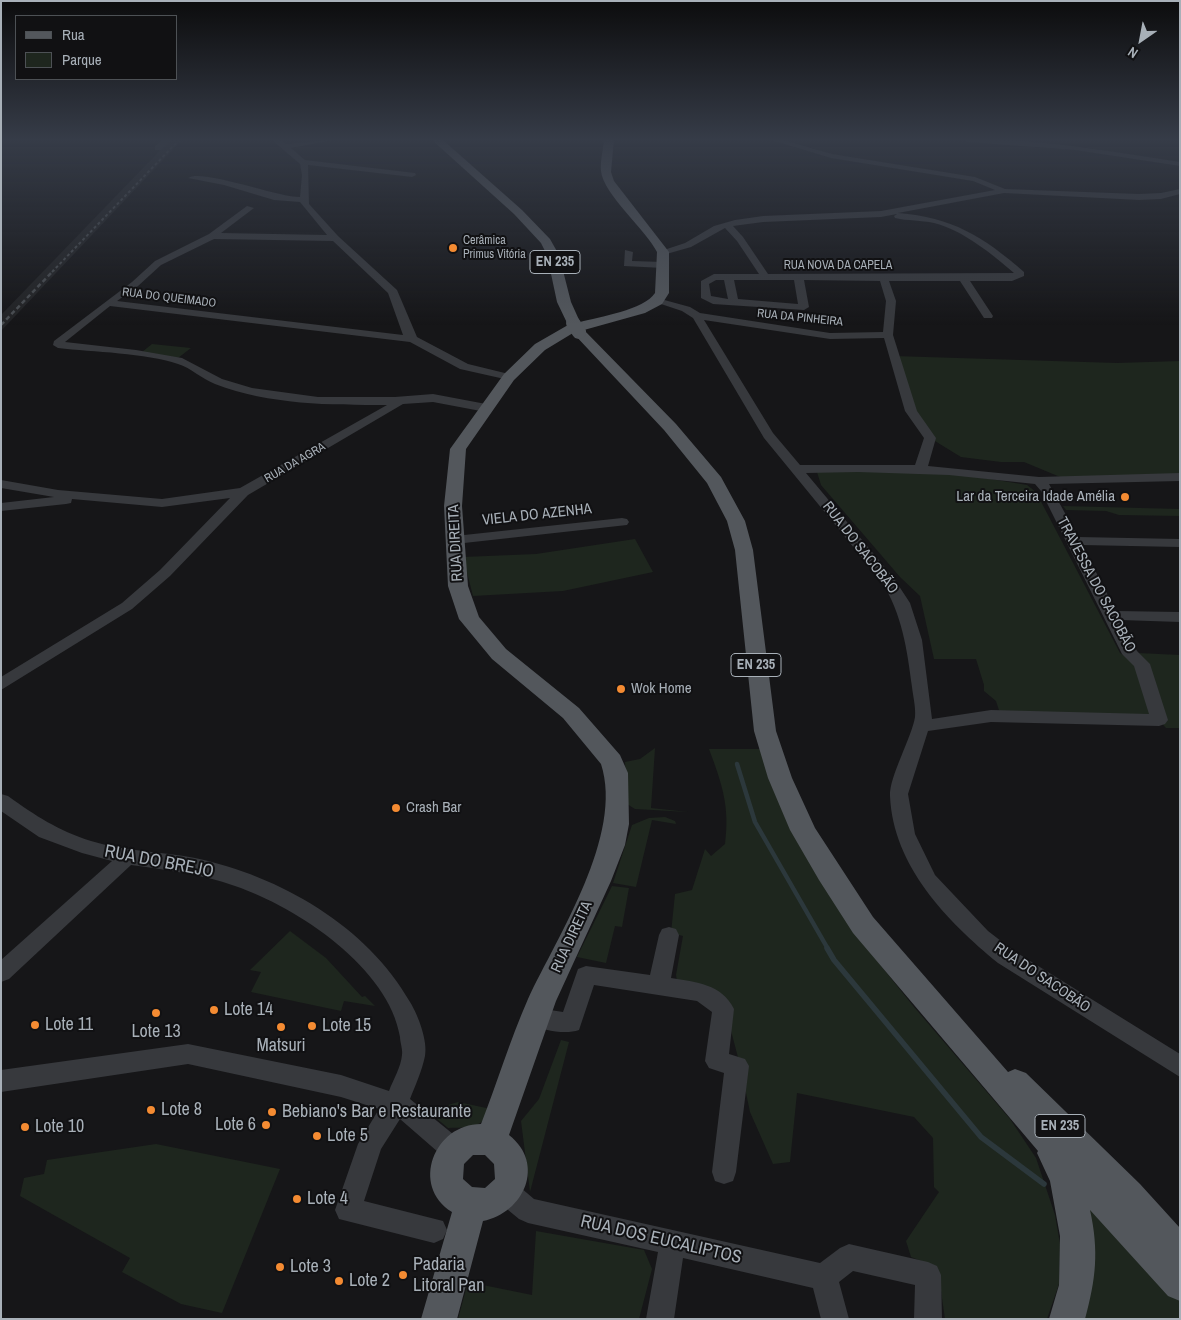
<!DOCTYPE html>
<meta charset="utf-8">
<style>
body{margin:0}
#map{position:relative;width:1181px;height:1320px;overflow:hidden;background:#161618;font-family:"Archivo Narrow",sans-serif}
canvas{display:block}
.frame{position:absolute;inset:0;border:2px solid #a8b0b8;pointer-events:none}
.legend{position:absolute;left:15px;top:15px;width:162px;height:65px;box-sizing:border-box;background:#111113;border:1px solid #4d5155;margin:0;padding:6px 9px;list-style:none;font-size:15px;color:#a8b0b8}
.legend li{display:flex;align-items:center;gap:10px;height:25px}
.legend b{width:25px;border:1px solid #4d5155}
.north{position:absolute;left:1116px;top:15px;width:50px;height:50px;-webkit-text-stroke:4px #111113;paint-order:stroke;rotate:213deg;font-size:14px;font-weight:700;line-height:20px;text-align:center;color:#a8b0b8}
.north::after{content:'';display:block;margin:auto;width:18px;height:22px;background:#a8b0b8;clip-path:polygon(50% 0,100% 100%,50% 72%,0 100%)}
</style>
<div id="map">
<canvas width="1181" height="1320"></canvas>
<div class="frame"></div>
<ul class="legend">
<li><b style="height:6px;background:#53575c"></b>Rua</li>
<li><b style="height:14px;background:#1e261e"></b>Parque</li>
</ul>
<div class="north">N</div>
</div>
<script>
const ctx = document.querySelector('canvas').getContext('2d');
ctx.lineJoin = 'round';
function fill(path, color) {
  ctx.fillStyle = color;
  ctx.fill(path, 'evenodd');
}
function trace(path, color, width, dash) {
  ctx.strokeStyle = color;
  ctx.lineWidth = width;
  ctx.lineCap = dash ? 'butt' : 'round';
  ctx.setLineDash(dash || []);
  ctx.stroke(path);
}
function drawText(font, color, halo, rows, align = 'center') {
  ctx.font = font + ' "Archivo Narrow",sans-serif';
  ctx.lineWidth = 4;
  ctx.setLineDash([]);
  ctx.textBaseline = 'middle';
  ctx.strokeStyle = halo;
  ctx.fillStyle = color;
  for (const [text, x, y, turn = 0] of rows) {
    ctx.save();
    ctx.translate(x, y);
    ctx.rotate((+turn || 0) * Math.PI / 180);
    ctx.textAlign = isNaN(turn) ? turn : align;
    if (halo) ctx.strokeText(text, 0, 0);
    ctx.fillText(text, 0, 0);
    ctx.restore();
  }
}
fill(new Path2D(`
 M170 140H182L1 331V315Z`), '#222325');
fill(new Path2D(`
 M152 344 191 348 178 358 142 352Z
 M894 356 1117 363 1180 361V477L1065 479 1024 462H1001L961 457 930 438 920 425Z
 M839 467 960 474 1027 485 1036 492 1120 653 1135 662 1152 718 1000 713 996 701 984 691V685L976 659H934L920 596 900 577 821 485 817 472Z
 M1063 506 1180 509V516L1119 515 1106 511 1066 510Z
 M635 539 653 572 563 591 473 596 463 557 536 554Z
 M1138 653 1180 655V728H1166L1159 720Z
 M655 748 651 808 688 812 635 809 627 804 625 762 640 759Z
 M709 749H762L870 952 914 1007 1010 1119 1036 1158 1055 1215 1060 1244 1059 1284 1047 1319H945L938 1270 932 1265 911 1257 906 1241 939 1192 934 1187 933 1138 914 1117 797 1093 790 1162 773 1164 750 1112 741 1069 722 996 677 981 676 975 683 936 671 933 675 894 692 890 705 849 711 856 725 844C730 806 722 784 709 749Z
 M665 817 675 821 676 824 652 820 636 887 613 883 632 825 649 818Z
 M612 886 629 888 622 927 615 926 606 963 577 957Z
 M290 931 326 958 362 997 365 996 375 1006 344 1001 341 1011 251 992 261 972 250 970Z
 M561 1040 569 1042 530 1192 521 1121 539 1099Z
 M458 1102 491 1109C481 1130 469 1127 448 1128L436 1118 448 1105Z
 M156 1144 280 1169 222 1313 181 1304 122 1272 130 1258 20 1196 24 1178 44 1174 47 1160Z
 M1080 1179 1180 1293V1319H1085Z
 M536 1231 644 1250 652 1269 639 1319H458L468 1282 532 1295Z`), '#1e261e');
trace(new Path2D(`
 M737 764 755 822 828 949`), '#2c383c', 4.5);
trace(new Path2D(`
 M827 948 834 960 981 1137 1044 1184`), '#2c383c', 5.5);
fill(new Path2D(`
 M163 140H171L161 150H155V146Z
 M272 140H280L286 144 333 140 291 148 305 160 415 173 416 175 412 177 308 165 309 204 338 236 397 290 417 337 468 364 513 375 515 377 509 380 460 369 410 342 110 306 65 342 136 350 182 358 222 379 252 388 318 397H395L433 394 486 404 492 408 486 412 433 402 403 404 248 495 170 576 132 609 1 690V677L122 603 160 570 230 498 162 507 72 499 71 503 66 504 1 511V503L54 497 1 488V480L58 490 162 499 240 488 387 405C330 405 270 405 215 384 202 379 191 368 178 364 146 353 93 352 58 348L53 345 54 341 132 282 155 261 209 234 247 206 254 208 221 233 327 235 300 202 274 200 224 185 188 178C201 168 277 197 300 197L302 175 300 164ZM214 239 333 241 388 293 403 335 117 301 138 286 161 265Z
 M771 140H783L832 154 975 177 1005 189 1139 194 1161 193 1180 189V194L1161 199 1139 200 1004 193 898 213C952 217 984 237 1024 272V276L1012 281H970L993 316 992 318H984L960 281H889L896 301 893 335 917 411 936 438 928 466 1039 477 1180 473V481L1049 484 1078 537 1180 539V547L1082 545 1116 611 1180 612V622L1121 620 1137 651 1150 664 1168 720 1165 724 1159 726 991 722 928 731 908 794 915 834 935 875 988 931 1014 951 1180 1054V1077L998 963C947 921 893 866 890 796 889 777 912 737 915 717 916 708 913 696 912 687 907 648 902 615 882 582L764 438 693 318 682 311 652 301 657 298 690 307 700 313 830 333 883 332 886 301 880 281 804 280 809 307 804 310 713 304 701 298V281L714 274H759L737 241 725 228 691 247 663 255 658 252 685 243 714 226 735 220 763 216 881 211 995 190 973 181 831 158ZM897 214 894 216 895 218C908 221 921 220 934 223 963 230 993 255 1014 273L768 274 743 237 733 226 763 222 881 217ZM716 280H724L728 299 711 296 709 284ZM734 280H794L798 304 738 299ZM704 320 830 339 884 338 905 411 924 438 915 465H800L773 433ZM858 472 949 475 1035 484 1041 491 1122 654 1134 666 1149 714 991 710 932 719 922 640 910 603 893 577 806 473Z
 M964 140C1037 138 1108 151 1180 162V166L1075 150 968 142Z
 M625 250 633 252 632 261 663 262 668 265 663 268 624 266Z
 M622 518 627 519 629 522 627 525 455 544 448 540 455 536Z
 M1 794 8 796C36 816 57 830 91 841 125 852 161 851 195 858 280 876 367 926 410 1002 418 1015 428 1041 425 1056 422 1071 415 1086 410 1099L464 1143 467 1151 464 1159 455 1163 446 1159 400 1119 381 1149 364 1201 443 1221 447 1230 443 1239 434 1243 339 1219 335 1210 358 1144 379 1109 341 1097 188 1064 1 1092V1070L188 1044 341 1075 389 1091C393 1080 401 1067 402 1055 403 1050 400 1042 400 1037 389 968 297 907 235 886 201 874 167 870 131 865L9 979 1 982V960L112 861 82 853 39 837 1 811Z
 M669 927 676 929 679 935 671 978C696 982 722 984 734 1009L729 1054 745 1059 749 1066 736 1172 733 1181 724 1184 715 1181 712 1172 724 1073 709 1068 705 1061 712 1012 697 1001 594 985 579 1030C565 1035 543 1030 529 1025L526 1018 529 1011 537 1008 563 1012 578 969 586 966 650 975 659 935 662 929Z
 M505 1179 514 1182 534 1199 820 1263 840 1248 849 1244 928 1262 937 1266 941 1275 942 1319H914L915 1285 853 1271 839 1282 849 1319H821L813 1288 683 1258 674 1319H646L658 1252 528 1223 519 1219 496 1200 492 1191 496 1182Z`), '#37393d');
fill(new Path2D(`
 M432 140H443L522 210 550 239 559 255 571 302 580 322C599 317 644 310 655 293L657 252C647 231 603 194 601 171 600 162 603 150 604 140H614L611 172 614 181 669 252V293L662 304 645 313 584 330 676 424 721 477 745 521 753 550 776 731 792 778 815 828 873 917 1008 1072 1015 1069 1026 1073 1140 1184 1180 1228V1301L1168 1296 1090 1210C1099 1251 1096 1279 1085 1319H1049L1059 1285 1060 1236 1050 1181 1037 1153 1038 1151 853 933 819 880 790 830 768 778 754 731 735 550 727 521 707 483 664 430 573 333 545 350 514 380 466 449 462 506 468 586 479 617 506 649 579 708 620 755 628 773 629 824 625 845 611 881 556 1001 509 1135C546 1164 524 1213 483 1221L457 1319H421L452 1212C410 1186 434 1124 481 1124 497 1083 510 1040 528 999 558 935 624 835 601 764L563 718 492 659 459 619 448 586 444 506 450 449 504 374 535 344 568 325 557 302 547 255 541 243 514 214ZM473 1155H485L494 1164 495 1179 485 1188 472 1187 463 1179 464 1164Z`), '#53575c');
trace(new Path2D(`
 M52 272 179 140`), '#4a4e52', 2, [3, 2.5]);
trace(new Path2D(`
 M1 325 54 270`), '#4a4e52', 2.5, [4.5, 3]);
trace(new Path2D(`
 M573 323 579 332`), '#53575c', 14);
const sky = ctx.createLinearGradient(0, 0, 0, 325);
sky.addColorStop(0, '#0c0c0d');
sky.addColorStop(0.43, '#363c48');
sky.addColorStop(1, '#363c4800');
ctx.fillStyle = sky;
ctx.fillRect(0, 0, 1181, 325);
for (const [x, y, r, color] of [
 [453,248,5,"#f48b32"],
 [1125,497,5,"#f48b32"],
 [621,689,5,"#f48b32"],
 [396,808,5,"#f48b32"],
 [214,1010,5,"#f48b32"],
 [156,1013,5,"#f48b32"],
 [35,1025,5,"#f48b32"],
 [312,1026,5,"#f48b32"],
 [281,1027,5,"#f48b32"],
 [151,1110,5,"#f48b32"],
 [272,1112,5,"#f48b32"],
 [266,1125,5,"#f48b32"],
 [25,1127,5,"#f48b32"],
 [317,1136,5,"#f48b32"],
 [297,1199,5,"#f48b32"],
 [280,1267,5,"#f48b32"],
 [403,1275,5,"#f48b32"],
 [339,1281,5,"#f48b32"]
]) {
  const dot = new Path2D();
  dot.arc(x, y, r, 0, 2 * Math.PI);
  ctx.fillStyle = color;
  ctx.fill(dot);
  trace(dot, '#111113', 2);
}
drawText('12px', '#a8b0b8', '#111113', [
 ["Cerâmica",463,241],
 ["Primus Vitória",463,255]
], 'left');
drawText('12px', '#a8b0b8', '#111113', [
 ["RUA NOVA DA CAPELA",838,266],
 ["RUA DO QUEIMADO",169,298,7],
 ["RUA DA PINHEIRA",800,318,6],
 ["RUA DA AGRA",295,463,-30]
]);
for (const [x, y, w] of [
 [555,262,50],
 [756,665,50],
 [1060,1126,50]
]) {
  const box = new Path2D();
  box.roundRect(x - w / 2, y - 11.5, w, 23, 4);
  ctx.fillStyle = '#111113';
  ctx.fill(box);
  trace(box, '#a8b0b8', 1);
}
drawText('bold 14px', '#a8b0b8', null, [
 ["EN 235",555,262],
 ["EN 235",756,665],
 ["EN 235",1060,1126]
]);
drawText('15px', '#a8b0b8', '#111113', [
 ["Lar da Terceira Idade Amélia",1115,497,"right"],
 ["Wok Home",631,689],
 ["Crash Bar",406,808]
], 'left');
drawText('15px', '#a8b0b8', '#111113', [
 ["VIELA DO AZENHA",537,515,-6],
 ["RUA DIREITA",456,543,-93],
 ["RUA DO SACOBÃO",860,548,52],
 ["TRAVESSA DO SACOBÃO",1096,585,62],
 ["RUA DIREITA",572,937,-65],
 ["RUA DO SACOBÃO",1042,978,34]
]);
drawText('18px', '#a8b0b8', '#111113', [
 ["RUA DO BREJO",159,862,11],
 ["RUA DOS EUCALIPTOS",661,1240,13]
]);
drawText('18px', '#a8b0b8', '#111113', [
 ["Lote 14",224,1010],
 ["Lote 11",45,1025],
 ["Lote 15",322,1026],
 ["Lote 13",156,1032,"center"],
 ["Matsuri",281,1046,"center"],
 ["Lote 8",161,1110],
 ["Bebiano's Bar e Restaurante",282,1112],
 ["Lote 6",256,1125,"right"],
 ["Lote 10",35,1127],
 ["Lote 5",327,1136],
 ["Lote 4",307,1199],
 ["Padaria",413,1265],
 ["Litoral Pan",413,1286],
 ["Lote 3",290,1267],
 ["Lote 2",349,1281]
], 'left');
</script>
